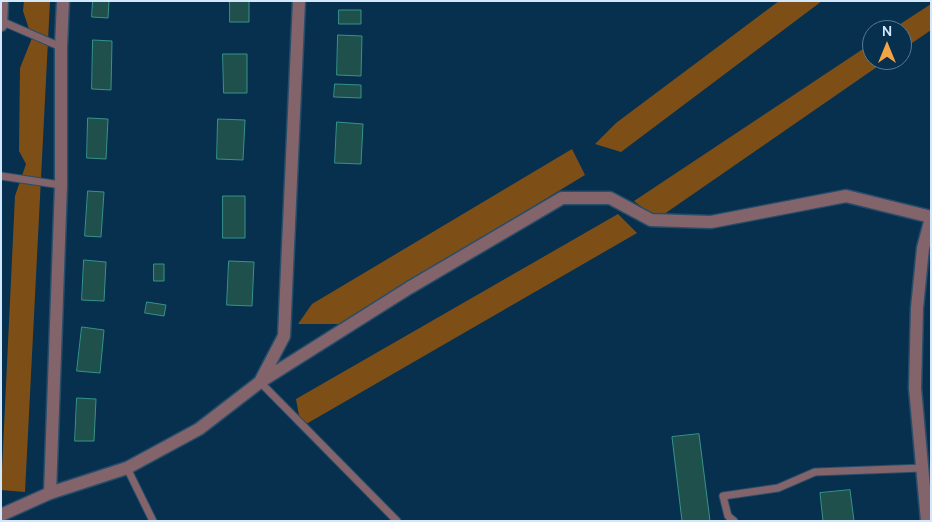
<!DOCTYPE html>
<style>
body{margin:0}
#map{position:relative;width:932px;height:522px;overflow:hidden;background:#07304f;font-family:Manrope,sans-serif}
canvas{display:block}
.frame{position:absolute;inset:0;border:2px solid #d3e8fc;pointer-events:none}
.north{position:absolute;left:862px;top:20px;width:50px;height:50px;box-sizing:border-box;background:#07304f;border:1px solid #597a94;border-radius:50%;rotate:0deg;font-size:14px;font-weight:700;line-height:20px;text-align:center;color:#d3e8fc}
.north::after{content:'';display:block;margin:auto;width:18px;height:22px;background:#f5a345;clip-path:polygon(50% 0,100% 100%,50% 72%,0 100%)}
</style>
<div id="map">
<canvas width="932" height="522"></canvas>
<div class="frame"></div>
<div class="north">N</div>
</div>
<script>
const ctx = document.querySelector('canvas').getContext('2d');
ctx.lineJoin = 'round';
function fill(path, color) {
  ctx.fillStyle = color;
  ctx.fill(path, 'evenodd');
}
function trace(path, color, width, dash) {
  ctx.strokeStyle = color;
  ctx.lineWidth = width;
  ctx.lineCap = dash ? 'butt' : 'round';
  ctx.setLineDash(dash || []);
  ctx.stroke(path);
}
fill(new Path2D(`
 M24 1H50L25 492 1 490 15 196 26 164 19 151 20 68 32 38 23 11Z
 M779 1H822L621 152 595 144 616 123Z
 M931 4V30L902 50V30H891Z
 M872 43V60H887L657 219 634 201Z
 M572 149 585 175 339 324H298L312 304Z
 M618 214 637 233 301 427 296 399Z`), '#7d4f17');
const building = new Path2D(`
 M93 1H109L108 18 92 17Z
 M230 1H249V22H230Z
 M339 10H361V24H339Z
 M338 35 362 36 361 76 337 75Z
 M93 40 112 41 111 90 92 89Z
 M223 54H247V93H224Z
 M335 84 361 85V98L334 97Z
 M88 118 108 119 106 159 87 158Z
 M218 119 245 120 243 160 217 159Z
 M337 122 363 124 361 164 335 163Z
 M88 191 104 192 101 237 85 236Z
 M223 196H245V238H223Z
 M84 260 106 262 104 301 82 300Z
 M229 261 254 262 252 306 227 305Z
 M154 264H164V281H154Z
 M147 302 166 305 164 316 145 313Z
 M82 327 104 330 100 373 77 371Z
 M77 398 96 399 94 441H75Z
 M699 434 710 521H682L672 437Z
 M850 490 854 521H823L820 493Z`);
fill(building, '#1f504b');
trace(building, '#35938a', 1);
const service = new Path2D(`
 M1 21 61 47
 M1 176 61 185
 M260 382 397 521
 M127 468 153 521
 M734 521 728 516 723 496 778 488 815 472 922 468`);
const minor = new Path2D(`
 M63 1 61 47V185L50 493 127 468 199 429 260 382 409 288 562 198H610L651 220 711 222 846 196 931 217
 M1 25 2 1
 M261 380 284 336 299 1`);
const tertiary = new Path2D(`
 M1 515 50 493
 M927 521 915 388 917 308 923 248 931 218`);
trace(service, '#284d6b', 9);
trace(minor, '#284d6b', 15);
trace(tertiary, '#284d6b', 15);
trace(service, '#83646a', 7);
trace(minor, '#83646a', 12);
trace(tertiary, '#83646a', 12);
</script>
